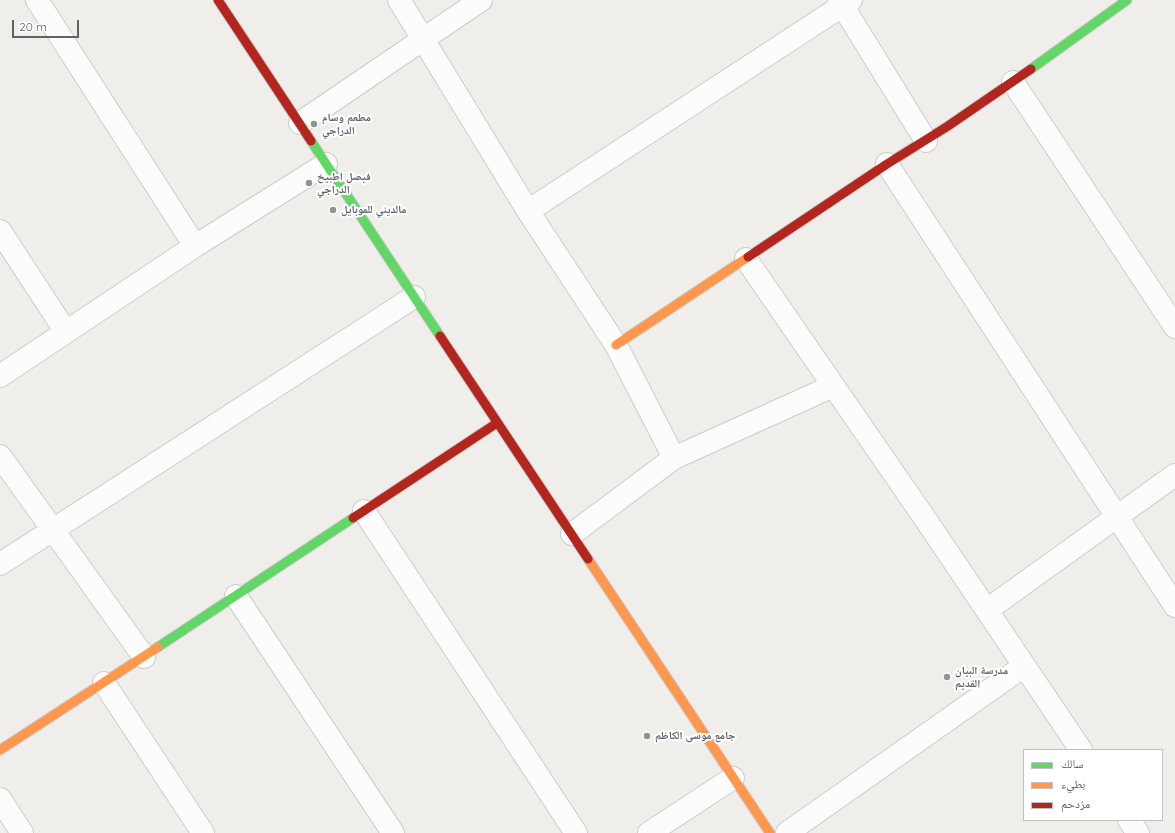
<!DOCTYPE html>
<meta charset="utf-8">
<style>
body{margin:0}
#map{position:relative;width:1175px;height:833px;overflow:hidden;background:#efeeea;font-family:Quicksand,"Noto Naskh Arabic",sans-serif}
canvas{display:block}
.legend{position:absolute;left:1023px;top:749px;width:140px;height:72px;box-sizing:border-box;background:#fff;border:1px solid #bfc1c3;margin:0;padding:5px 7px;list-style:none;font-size:12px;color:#5f6368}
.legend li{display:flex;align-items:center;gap:8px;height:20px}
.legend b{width:20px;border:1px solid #bfc1c3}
.scale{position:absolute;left:12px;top:20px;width:67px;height:18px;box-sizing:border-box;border:2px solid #5f6368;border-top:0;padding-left:5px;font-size:12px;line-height:14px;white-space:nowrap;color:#5f6368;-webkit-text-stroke:3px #fff;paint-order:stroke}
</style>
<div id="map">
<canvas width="1175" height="833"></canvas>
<ul class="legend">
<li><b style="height:5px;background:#63d668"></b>سالك</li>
<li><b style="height:5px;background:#ff974d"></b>بطيء</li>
<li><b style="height:5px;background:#b3261e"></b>مزدحم</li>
</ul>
<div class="scale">20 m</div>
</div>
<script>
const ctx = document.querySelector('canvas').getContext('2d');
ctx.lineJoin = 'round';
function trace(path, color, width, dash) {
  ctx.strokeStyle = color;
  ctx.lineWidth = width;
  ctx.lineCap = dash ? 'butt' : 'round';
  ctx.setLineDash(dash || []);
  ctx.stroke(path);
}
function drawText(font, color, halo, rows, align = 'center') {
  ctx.font = font + ' Quicksand,"Noto Naskh Arabic",sans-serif';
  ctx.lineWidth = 4;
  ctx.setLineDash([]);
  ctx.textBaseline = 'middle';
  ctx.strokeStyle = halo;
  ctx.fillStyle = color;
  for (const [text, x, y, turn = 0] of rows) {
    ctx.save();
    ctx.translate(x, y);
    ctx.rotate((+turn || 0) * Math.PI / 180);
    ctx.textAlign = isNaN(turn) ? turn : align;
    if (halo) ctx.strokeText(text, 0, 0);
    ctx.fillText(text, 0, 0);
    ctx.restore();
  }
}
const street = new Path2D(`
 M37 0 195 246
 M399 0 528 211 616 345 674 458
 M839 0 926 141
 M1013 82 1175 327
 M300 123 481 0
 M887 164 1175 606
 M528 211 851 0
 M0 231 66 332
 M746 259 928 523 1081 750
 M0 376 195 246 326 164
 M0 456 144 657
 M364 511 576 833
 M572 534 674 458 833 386
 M0 564 414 297
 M236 596 393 833
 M987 610 1175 475
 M104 683 203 833
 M0 799 22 833
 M1129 820 1138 833
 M649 833 733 778
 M787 833 1024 666`);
const fast = new Path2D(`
 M1031 69 1127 0
 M311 141 440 336
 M158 647 353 518`);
const slow = new Path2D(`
 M616 345 748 257
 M588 559 770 833
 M0 750 158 647`);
const jam = new Path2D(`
 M218 0 311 141
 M748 257 887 164 948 126 1031 69
 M440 336 588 559
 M353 518 497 423`);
trace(street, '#cbcccc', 24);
trace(fast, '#cacacb', 11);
trace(slow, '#cacacb', 11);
trace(jam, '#cacacb', 11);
trace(street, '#fdfcfc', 22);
trace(fast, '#63d668', 9);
trace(slow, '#ff974d', 9);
trace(jam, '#b3261e', 9);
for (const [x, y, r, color] of [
 [314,124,4,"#919496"],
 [309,183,4,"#919496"],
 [333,210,4,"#919496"],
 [947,677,4,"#919496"],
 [647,736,4,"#919496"]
]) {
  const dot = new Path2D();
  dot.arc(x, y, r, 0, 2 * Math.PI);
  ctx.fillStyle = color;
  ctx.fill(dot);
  trace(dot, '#fff', 1.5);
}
drawText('bold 11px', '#5f6368', '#fff', [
 ["مطعم وسام",322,118],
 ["الدراجي",322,131],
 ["فيصل اطبيخ",317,177],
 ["الدراجي",317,190],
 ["مالديني للموبايل",341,210],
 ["مدرسة البيان",955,671],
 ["القديم",955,684],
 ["جامع موسى الكاظم",655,736]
], 'left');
</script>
